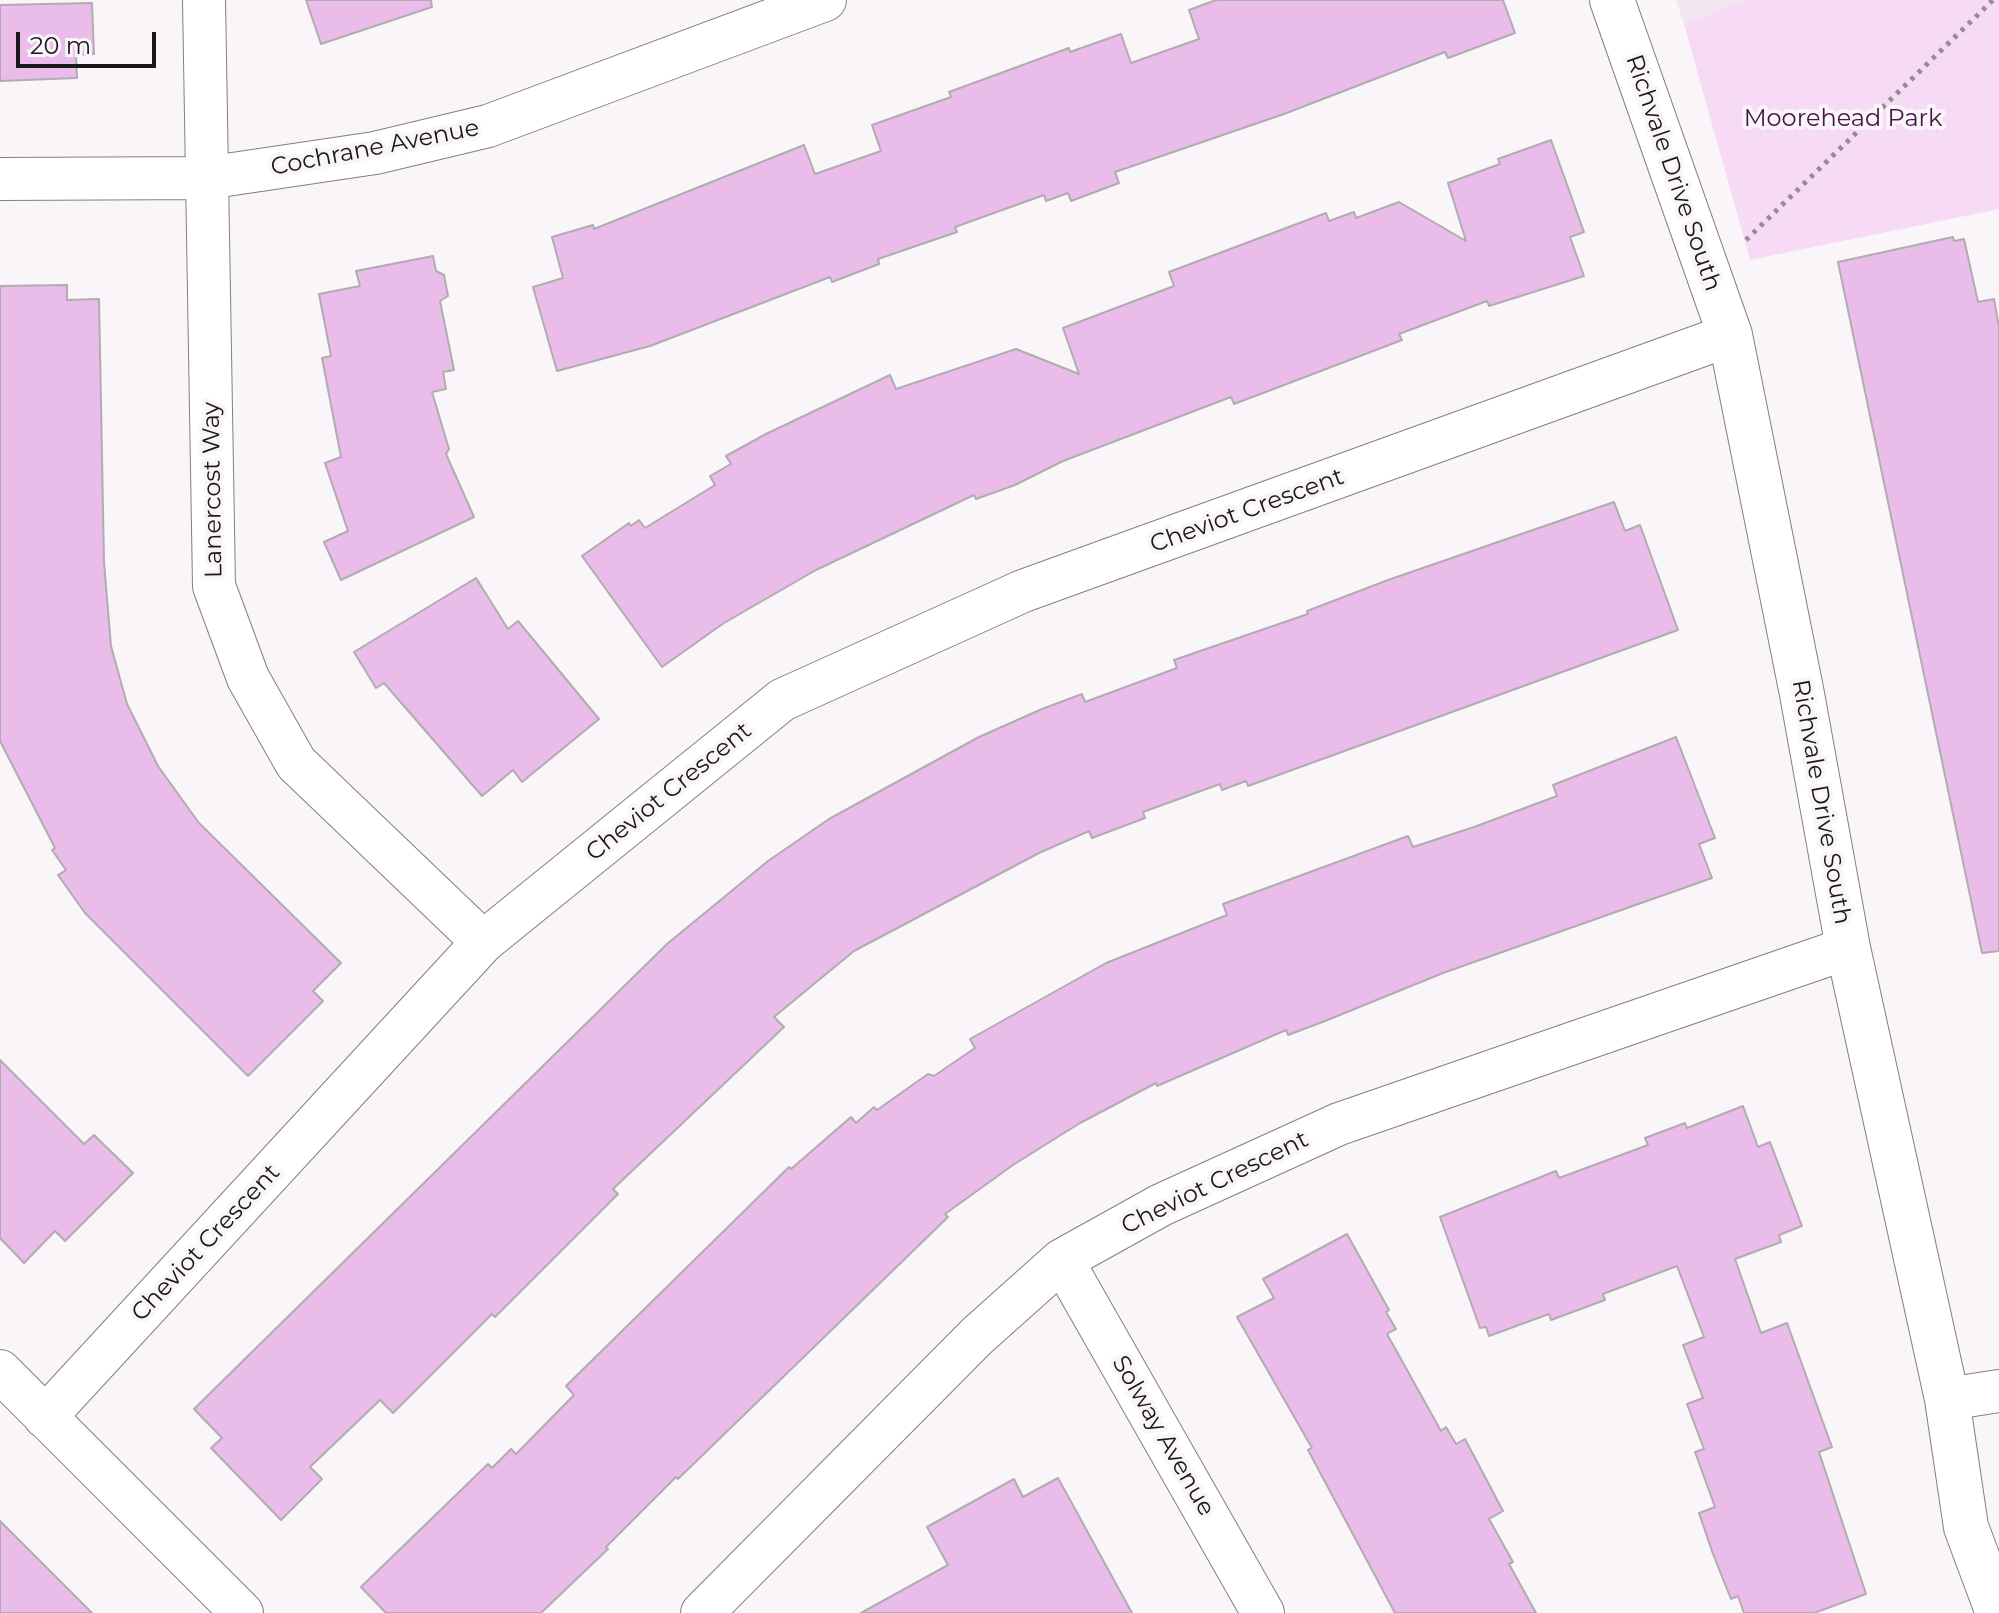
<!DOCTYPE html>
<style>
body{margin:0}
#map{position:relative;width:1999px;height:1613px;overflow:hidden;background:#f9f5f8;font-family:Montserrat,sans-serif}
canvas{display:block}
.scale{position:absolute;left:16px;top:32px;width:140px;height:36px;box-sizing:border-box;border:4px solid #1a191a;border-top:0;padding-left:10px;font-size:24px;line-height:28px;white-space:nowrap;color:#1a191a;-webkit-text-stroke:6px #f9f5f8;paint-order:stroke}
</style>
<div id="map">
<canvas width="1999" height="1613"></canvas>
<div class="scale">20 m</div>
</div>
<script>
const ctx = document.querySelector('canvas').getContext('2d');
ctx.lineJoin = 'round';
function fill(path, color) {
  ctx.fillStyle = color;
  ctx.fill(path, 'evenodd');
}
function trace(path, color, width, dash) {
  ctx.strokeStyle = color;
  ctx.lineWidth = width;
  ctx.lineCap = dash ? 'butt' : 'round';
  ctx.setLineDash(dash || []);
  ctx.stroke(path);
}
function drawText(font, color, halo, rows, align = 'center') {
  ctx.font = font + ' Montserrat,sans-serif';
  ctx.lineWidth = 8;
  ctx.setLineDash([]);
  ctx.textBaseline = 'middle';
  ctx.strokeStyle = halo;
  ctx.fillStyle = color;
  for (const [text, x, y, turn = 0] of rows) {
    ctx.save();
    ctx.translate(x, y);
    ctx.rotate((+turn || 0) * Math.PI / 180);
    ctx.textAlign = isNaN(turn) ? turn : align;
    if (halo) ctx.strokeText(text, 0, 0);
    ctx.fillText(text, 0, 0);
    ctx.restore();
  }
}
fill(new Path2D(`
 M1676 0H1745L1684 24Z`), '#f1e7f0');
fill(new Path2D(`
 M1745 0H1999V209L1750 260 1684 24Z`), '#f7daf6');
const building = new Path2D(`
 M306 0H431L432 7 321 44Z
 M1216 0H1503L1515 33 1448 58 1445 52 1284 114 1115 172 1119 183 1071 201 1068 193 1046 201 1044 195 955 227 957 232 878 259 879 264 832 282 830 277 650 346 557 371 533 287 563 278 552 237 593 225 594 229 804 145 815 174 881 151 872 125 951 97 949 92 1069 48 1070 52 1121 34 1131 63 1199 39 1189 10Z
 M92 3 94 54 76 55 77 78 0 81V5Z
 M1551 140 1584 232 1570 237 1584 276 1489 306 1487 301 1399 334 1402 340 1271 390 1234 404 1231 397 1063 461 1015 485 976 499 974 495 816 570 724 623 662 667 582 556 629 523 631 526 639 520 645 528 715 485 710 476 731 464 726 456 766 434 890 375 896 389 1016 349 1079 374 1063 328 1174 286 1169 272 1326 213 1329 221 1354 212 1356 218 1399 202 1466 241 1448 183 1500 164 1498 159Z
 M1953 237 1954 241 1964 239 1978 302 1994 299 1999 327V951L1982 953 1838 262Z
 M433 256 436 271 444 275 448 296 440 301 454 370 443 372 446 389 432 392 449 449 446 454 474 517 341 580 324 542 348 531 325 463 341 457 322 358 331 356 319 294 360 286 356 271Z
 M67 285V300L99 299 104 562 111 646 127 704 158 766 199 823 341 963 313 991 323 1001 248 1076 85 913 58 875 66 870 52 850 55 848 0 741V286Z
 M1614 502 1625 531 1640 525 1678 630 1248 786 1246 781 1222 790 1220 784 1143 812 1145 818 1092 838 1089 831 1039 853 854 951 774 1017 784 1027 613 1189 618 1194 495 1317 492 1314 393 1413 380 1400 310 1467 322 1479 281 1520 211 1448 222 1438 194 1409 667 944 768 861 829 819 979 737 1042 709 1082 694 1085 702 1177 668 1174 660 1308 614 1307 611 1388 580Z
 M476 578 508 629 518 621 599 719 522 782 513 770 482 796 384 683 376 688 354 652Z
 M1676 737 1715 838 1699 844 1712 878 1443 973 1325 1021 1288 1035 1286 1030 1157 1086 1156 1083 1080 1123 1013 1165 945 1214 948 1217 678 1479 676 1477 606 1547 608 1549 541 1613H386L361 1587 488 1464 492 1468 511 1449 516 1454 574 1395 566 1386 789 1167 791 1169 851 1117 856 1123 874 1107 877 1110 928 1074 934 1076 975 1048 970 1039 1106 963 1227 915 1223 904 1408 836 1413 847 1474 827 1557 796 1553 785Z
 M0 1060 84 1144 94 1135 133 1173 65 1241 55 1231 24 1263 0 1238Z
 M1743 1106 1758 1147 1770 1142 1802 1226 1779 1235 1781 1242 1735 1259 1761 1333 1787 1323 1832 1447 1819 1452 1866 1594 1814 1613H1744L1738 1596 1731 1599 1713 1554 1699 1513 1715 1507 1695 1452 1704 1449 1687 1404 1703 1398 1683 1345 1704 1337 1677 1266 1603 1294 1605 1300 1551 1320 1549 1314 1489 1336 1486 1327 1480 1328 1440 1217 1556 1171 1559 1178 1648 1145 1645 1138 1685 1123 1687 1128Z
 M1347 1234 1389 1310 1386 1312 1396 1329 1387 1334 1441 1431 1446 1427 1456 1444 1465 1439 1503 1511 1489 1519 1513 1562 1509 1564 1536 1613H1395L1308 1450 1312 1448 1237 1317 1274 1298 1263 1279Z
 M1058 1478 1132 1613H861L948 1565 927 1527 1014 1479 1023 1497Z
 M0 1521 92 1613H0Z`);
fill(building, '#eabce9');
trace(building, '#b0acb0', 2);
const street = new Path2D(`
 M204 0 214 586 248 678 296 763 483 942
 M0 179 206 178 375 153 488 126 825 0
 M1062 1260 1263 1613
 M0 1371 242 1613
 M1947 1399 1999 1391
 M45 1417 483 942 782 700 1023 591 1730 335
 M702 1613 977 1336 1062 1260 1161 1205 1339 1124 1848 948`);
const secondary = new Path2D(`
 M1612 0 1730 335 1802 694 1848 948 1947 1399 1966 1527 1998 1613`);
trace(street, '#837f82', 44);
trace(secondary, '#837f82', 46);
trace(new Path2D(`
 M1746 240 1993 0`), '#928f91', 5, [4, 6]);
trace(street, '#fff', 42);
trace(secondary, '#fff', 44);
drawText('24px', '#49144a', '#f9f5f8', [
 ["Moorehead Park",1843,119]
]);
drawText('24px', '#1a191a', '#f9f5f8', [
 ["Cochrane Avenue",375,148,-11],
 ["Richvale Drive South",1673,173,71],
 ["Lanercost Way",213,490,-91],
 ["Cheviot Crescent",1247,511,-20],
 ["Cheviot Crescent",669,792,-39],
 ["Richvale Drive South",1821,802,80],
 ["Cheviot Crescent",1215,1183,-26],
 ["Cheviot Crescent",206,1243,-47],
 ["Solway Avenue",1163,1436,60]
]);
</script>
